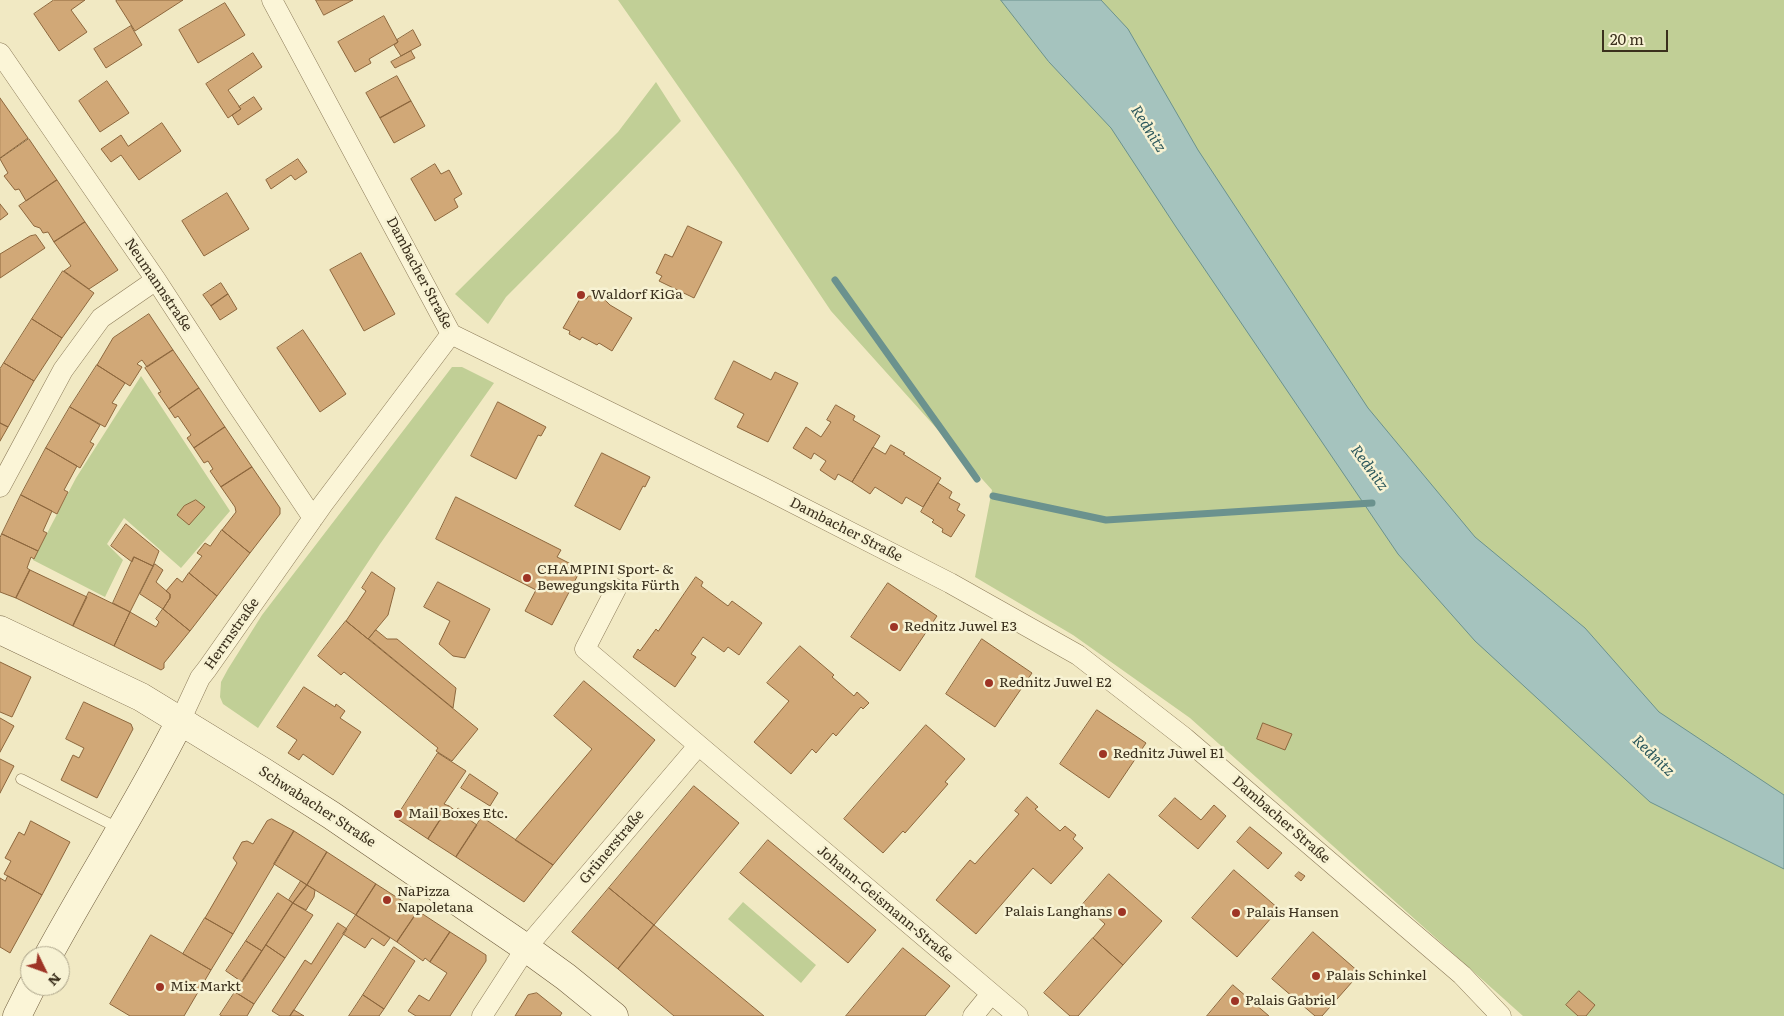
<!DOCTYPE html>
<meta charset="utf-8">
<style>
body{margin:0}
#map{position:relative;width:1784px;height:1016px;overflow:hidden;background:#f1e9c3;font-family:Literata,serif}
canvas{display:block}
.north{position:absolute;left:20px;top:946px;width:50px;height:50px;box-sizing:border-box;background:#f7f2d3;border:1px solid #aca48a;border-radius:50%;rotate:132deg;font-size:14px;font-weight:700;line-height:20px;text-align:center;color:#3b301d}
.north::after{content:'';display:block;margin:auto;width:18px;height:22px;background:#9e3425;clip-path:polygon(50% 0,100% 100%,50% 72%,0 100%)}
.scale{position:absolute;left:1602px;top:30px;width:66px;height:22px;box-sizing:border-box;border:2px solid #3b301d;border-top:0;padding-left:6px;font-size:15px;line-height:18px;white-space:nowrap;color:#3b301d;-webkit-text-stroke:4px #f7f2d3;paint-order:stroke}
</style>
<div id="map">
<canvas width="1784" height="1016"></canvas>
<div class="north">N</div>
<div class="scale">20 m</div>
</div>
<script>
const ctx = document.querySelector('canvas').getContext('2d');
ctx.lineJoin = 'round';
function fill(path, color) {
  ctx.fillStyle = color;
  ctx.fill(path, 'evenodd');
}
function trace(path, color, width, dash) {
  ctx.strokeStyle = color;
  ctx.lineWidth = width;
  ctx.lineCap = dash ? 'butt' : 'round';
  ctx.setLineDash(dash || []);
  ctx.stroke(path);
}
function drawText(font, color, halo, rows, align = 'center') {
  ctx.font = font + ' Literata,serif';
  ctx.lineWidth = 5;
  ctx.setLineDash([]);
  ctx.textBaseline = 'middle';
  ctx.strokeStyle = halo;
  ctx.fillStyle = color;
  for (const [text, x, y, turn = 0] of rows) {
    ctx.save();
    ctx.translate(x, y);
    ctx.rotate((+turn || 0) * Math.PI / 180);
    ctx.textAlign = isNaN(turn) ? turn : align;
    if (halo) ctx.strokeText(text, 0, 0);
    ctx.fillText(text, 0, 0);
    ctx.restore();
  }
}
fill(new Path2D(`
 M618 0H1784V1016H1523L1190 718 1073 635 975 577 992 490 831 311 738 172Z
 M656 82 681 121 506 297 488 324 455 294 618 132Z
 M452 367H462L494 383 380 544 258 728 223 704 220 697 221 682 228 669 262 615Z
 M141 376 230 511 181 568 124 518 107 544 123 560 105 597 33 560 76 478Z
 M743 902 816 965 801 983 728 919Z`), '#c1cf96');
const water = new Path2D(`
 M1001 0H1101L1128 29 1198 150 1368 408 1475 537 1585 628 1659 712 1784 795V869L1650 802 1475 641 1398 554 1176 227 1111 128 1049 62Z`);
fill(water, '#a5c3be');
trace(water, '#6b928e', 1);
trace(new Path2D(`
 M835 280 977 479
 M993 496 1106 520 1372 503`), '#6b928e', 7);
const building = new Path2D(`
 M54 0H85L71 10 87 32 59 51 34 14Z
 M118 0H183L135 31 116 1Z
 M316 0H353L324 15Z
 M225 3 245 35 198 63 179 30Z
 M384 16 398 42 369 59 371 63 355 72 338 42Z
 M131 26 142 45 106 68 94 49Z
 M413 30 421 45 401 56 394 45 398 42 397 40Z
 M411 51 415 58 395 68 391 62Z
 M253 53 262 67 228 90 241 109 228 118 206 84Z
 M397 76 411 101 380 118 366 93Z
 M107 81 129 113 100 132 79 101Z
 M254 97 262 109 238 125 232 115 241 109 239 107Z
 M0 98 28 138 0 158Z
 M411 101 425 126 394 143 380 118Z
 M162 123 181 151 139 180 121 155 111 162 101 149 121 135 128 146Z
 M29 139 57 180 26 201 19 189 15 190 4 176 8 173 0 159Z
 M298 159 307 172 295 180 291 175 271 189 266 180Z
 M435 164 441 174 449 170 462 194 454 199 458 207 435 221 411 179Z
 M57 180 85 222 54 242 48 232 43 233 40 228 34 226 19 206Z
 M227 193 249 229 204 256 182 221Z
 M0 204 8 214 0 220Z
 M85 222 118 270 89 289 64 271 71 266 54 242Z
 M688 226 722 242 694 298 659 281 662 276 656 273 665 254 672 257Z
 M36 235 45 248 0 278V254L30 236Z
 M361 253 395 314 364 331 330 270Z
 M63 271 94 293 62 338 32 319Z
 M221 283 228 294 211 306 203 295Z
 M228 294 237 309 220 320 211 306Z
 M589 296 602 297 610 305 632 318 612 351 599 343 597 345 582 337 580 340 569 334 570 331 563 328 581 297 586 299Z
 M149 314 173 350 147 367 142 360 139 362 137 364 142 367 130 386 97 365 113 338Z
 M32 319 62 338 34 381 4 363Z
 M303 330 346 394 320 412 277 348Z
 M173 350 199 388 169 409 158 393 161 392 145 368Z
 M734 361 771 380 775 372 798 383 768 442 737 427 744 414 715 399Z
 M4 363 34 381 8 427 0 423V369Z
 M97 365 125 383 112 403 117 405 105 427 70 407Z
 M199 388 225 427 194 448 187 438 191 435 178 416 175 418 169 409Z
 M498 402 546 427 541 436 538 435 516 479 471 456Z
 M836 405 855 416 853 420 880 436 852 482 838 474 835 480 820 470 826 461 814 453 811 459 793 448 806 427 821 437 831 422 827 420Z
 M70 407 100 425 90 442 94 444 80 468 46 448Z
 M0 423 8 427 0 441Z
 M225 427 252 467 221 487 210 471 213 469 208 461 204 463 194 448Z
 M891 445 905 453 903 454 941 478 923 507 906 497 902 504 875 487 870 494 852 482 873 447 885 454Z
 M46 448 77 466 64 490 68 492 57 514 21 495Z
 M602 453 650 477 645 487 643 486 620 530 575 506Z
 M252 467 280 508V514L250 553 222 530 236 512 235 507 221 487Z
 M938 483 952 492 949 498 960 504 957 510 965 515 951 537 942 532 943 529 932 522 934 520 921 512Z
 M21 495 52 511 43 531 47 533 38 551 2 534Z
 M456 497 561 550 557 557 581 569 552 625 525 611 536 590 436 539Z
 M196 500 205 507 189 525 177 515 184 506Z
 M126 524 159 551 153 566 134 557 132 562 111 546Z
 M222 530 250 553 217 596 189 573 202 556 197 553 205 543 210 546Z
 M2 534 38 551 34 559 31 557 27 568 30 570 16 598 0 592V538Z
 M134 557 153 566 130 612 113 603Z
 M155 564 163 570 156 582 170 594V598L163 609 140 594Z
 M30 570 87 597 73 626 16 598Z
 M372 572 395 588 388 615 368 639 346 621 366 591 362 588Z
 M189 573 217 596 190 631 163 609 170 598V594L166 591 177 578 182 582Z
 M696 577 703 582 701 586 728 606 732 601 762 623 739 655 728 647 724 652 703 637 691 654 696 657 675 687 633 657 638 649 640 651 656 629 658 631Z
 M438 582 490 609 465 658 453 656 439 644 450 621 424 607Z
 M888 583 937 616 900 671 851 637Z
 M89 592 130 612 114 646 73 626Z
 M163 609 190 631 164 663V668L161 670 114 646 130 612 156 627 159 622 156 619Z
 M346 621 478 729 452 761 436 751 438 748 344 672 341 675 318 656Z
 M376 630 387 639H397L456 688 453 708 369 639Z
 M982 639 1032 673 995 727 946 694Z
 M800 646 834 675 832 677 854 696 857 692 869 703 863 709 861 707 836 736 833 733 816 753 812 749 791 774 754 742 789 701 767 683Z
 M0 662 31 677 12 717 0 712Z
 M584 681 655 740 553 865 515 840 592 749 554 716Z
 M304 687 335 707 336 704 345 711 340 718 361 732 333 775 303 754 299 760 288 753 297 740 277 727Z
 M84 702 131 724 133 729 97 798 61 780 73 755 79 758 84 748 66 739Z
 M1097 710 1146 743 1109 798 1060 764Z
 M0 718 14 726 0 752Z
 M1263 723 1292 734 1285 750 1257 739Z
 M926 725 965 759 945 782 948 784 905 833 903 831 883 853 844 819Z
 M438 753 466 771 444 804 449 806 428 839 396 818Z
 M0 759 14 766 0 793Z
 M470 774 498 793 490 806 461 788Z
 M694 786 739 823 654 925 609 888Z
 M1027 797 1038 807 1035 809 1060 831 1065 826 1076 835 1073 839 1083 848 1051 884 1033 868 976 934 936 900 970 860 975 864 1019 814 1015 811Z
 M1175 798 1201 820 1214 805 1226 816 1198 849 1159 816Z
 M449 806 456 811 458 808 469 816 467 818 477 825 456 857 428 839Z
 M482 817 553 865 524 902 456 857Z
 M272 819 294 831 233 934 205 918 237 863 233 858 242 842 247 841 253 844 267 821Z
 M31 821 70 842 42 895 4 874 11 861 5 858 19 832 24 835Z
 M1250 827 1282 853 1268 869 1237 842Z
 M294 831 327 852 307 885 274 864Z
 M768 840 876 930 848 963 740 873Z
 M327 852 376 884 356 915 307 885Z
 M1234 870 1279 909 1237 957 1192 918Z
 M1299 872 1305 876 1301 881 1295 876Z
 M1109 874 1162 921 1123 965 1093 938 1105 924 1083 904Z
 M8 876 42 895 10 953 0 947V878L5 881Z
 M301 881 307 885 293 903 289 900Z
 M376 884 418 911 397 942 356 915Z
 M307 885 315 890 314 897 306 910 293 903Z
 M609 888 654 925 618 969 572 932Z
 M278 893 293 903 262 951 246 941Z
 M293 903 313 915 285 958 266 945Z
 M418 911 450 932 430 962 425 958 423 961 397 942Z
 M356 915 390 938 384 946 372 938 365 948 343 934Z
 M205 918 233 934 211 970 183 954Z
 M338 923 347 929 290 1016H280L272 1011 305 960 311 964Z
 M654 925 764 1016H674L618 969Z
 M450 932 486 955V961L450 1016H416L408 1011 419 995 429 1001 447 973 430 962Z
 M1313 932 1360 973 1322 1016H1315L1272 979Z
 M151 935 211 970 184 1016H130L110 1004Z
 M1093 938 1123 965 1078 1016H1070L1044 993Z
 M246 941 262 951 242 982 226 971Z
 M266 945 285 958 254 1004 235 992Z
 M394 947 415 961 384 1009 363 995Z
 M903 948 950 986 925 1016H846Z
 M1233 985 1269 1016H1207Z
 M1579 991 1595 1005 1586 1016H1578L1566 1005Z
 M235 992 254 1004 247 1016H222L220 1015Z
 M537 993 562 1013 560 1016H515L528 995Z
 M363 995 384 1009 379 1016H349Z
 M294 1010 304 1016H290Z`);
fill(building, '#d1a877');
trace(building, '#8d673d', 1);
const lane = new Path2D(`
 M21 779 120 829`);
const street = new Path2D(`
 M272 0 451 334 762 487 950 583 1078 655 1185 738 1462 975 1501 1016
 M0 53 156 280 234 400 313 518
 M0 487 63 370 101 318 156 280
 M616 589 585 649 1018 1016
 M180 721 200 678 207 669 323 504 451 334
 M482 1016 526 948 698 746
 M973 1016 991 994`);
const secondary = new Path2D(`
 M0 630 141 697 262 771 331 815 526 948 566 977 614 1016
 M48 956C91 877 140 801 180 721
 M17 1016 32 986`);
trace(lane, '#8c7b59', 11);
trace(street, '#8c7b59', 21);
trace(secondary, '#6e5b3c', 29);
trace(lane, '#fbf5d7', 10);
trace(street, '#fbf5d7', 20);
trace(secondary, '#fbf5d7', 28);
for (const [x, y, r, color] of [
 [581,295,5,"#9e3425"],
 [527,578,5,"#9e3425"],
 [894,627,5,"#9e3425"],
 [989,683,5,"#9e3425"],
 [1103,754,5,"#9e3425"],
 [398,814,5,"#9e3425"],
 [387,900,5,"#9e3425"],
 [1122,912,5,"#9e3425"],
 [1236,913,5,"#9e3425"],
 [1316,976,5,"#9e3425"],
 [160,987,5,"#9e3425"],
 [1235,1001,5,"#9e3425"]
]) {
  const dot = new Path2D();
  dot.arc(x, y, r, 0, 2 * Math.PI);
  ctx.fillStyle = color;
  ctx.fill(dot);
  trace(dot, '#f7f2d3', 2);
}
drawText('14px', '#3b301d', '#f7f2d3', [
 ["Dambacher Straße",419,273,62],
 ["Neumannstraße",158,285,56],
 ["Dambacher Straße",846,530,27],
 ["Herrnstraße",232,634,-55],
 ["Schwabacher Straße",317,807,33],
 ["Dambacher Straße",1281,820,41],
 ["Grünerstraße",612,847,-50],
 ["Johann-Geismann-Straße",885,904,40]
]);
drawText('14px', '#3b301d', '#f7f2d3', [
 ["Waldorf KiGa",591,295],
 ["CHAMPINI Sport- &",537,570],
 ["Bewegungskita Fürth",537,586],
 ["Rednitz Juwel E3",904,627],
 ["Rednitz Juwel E2",999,683],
 ["Rednitz Juwel E1",1113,754],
 ["Mail Boxes Etc.",408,814],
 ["NaPizza",397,892],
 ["Napoletana",397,908],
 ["Palais Langhans",1112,912,"right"],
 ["Palais Hansen",1246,913],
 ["Palais Schinkel",1326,976],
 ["Mix Markt",170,987],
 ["Palais Gabriel",1245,1001]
], 'left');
drawText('italic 15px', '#2c585c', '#f7f2d3', [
 ["Rednitz",1148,129,58],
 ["Rednitz",1369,468,54],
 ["Rednitz",1653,756,44]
]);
</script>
